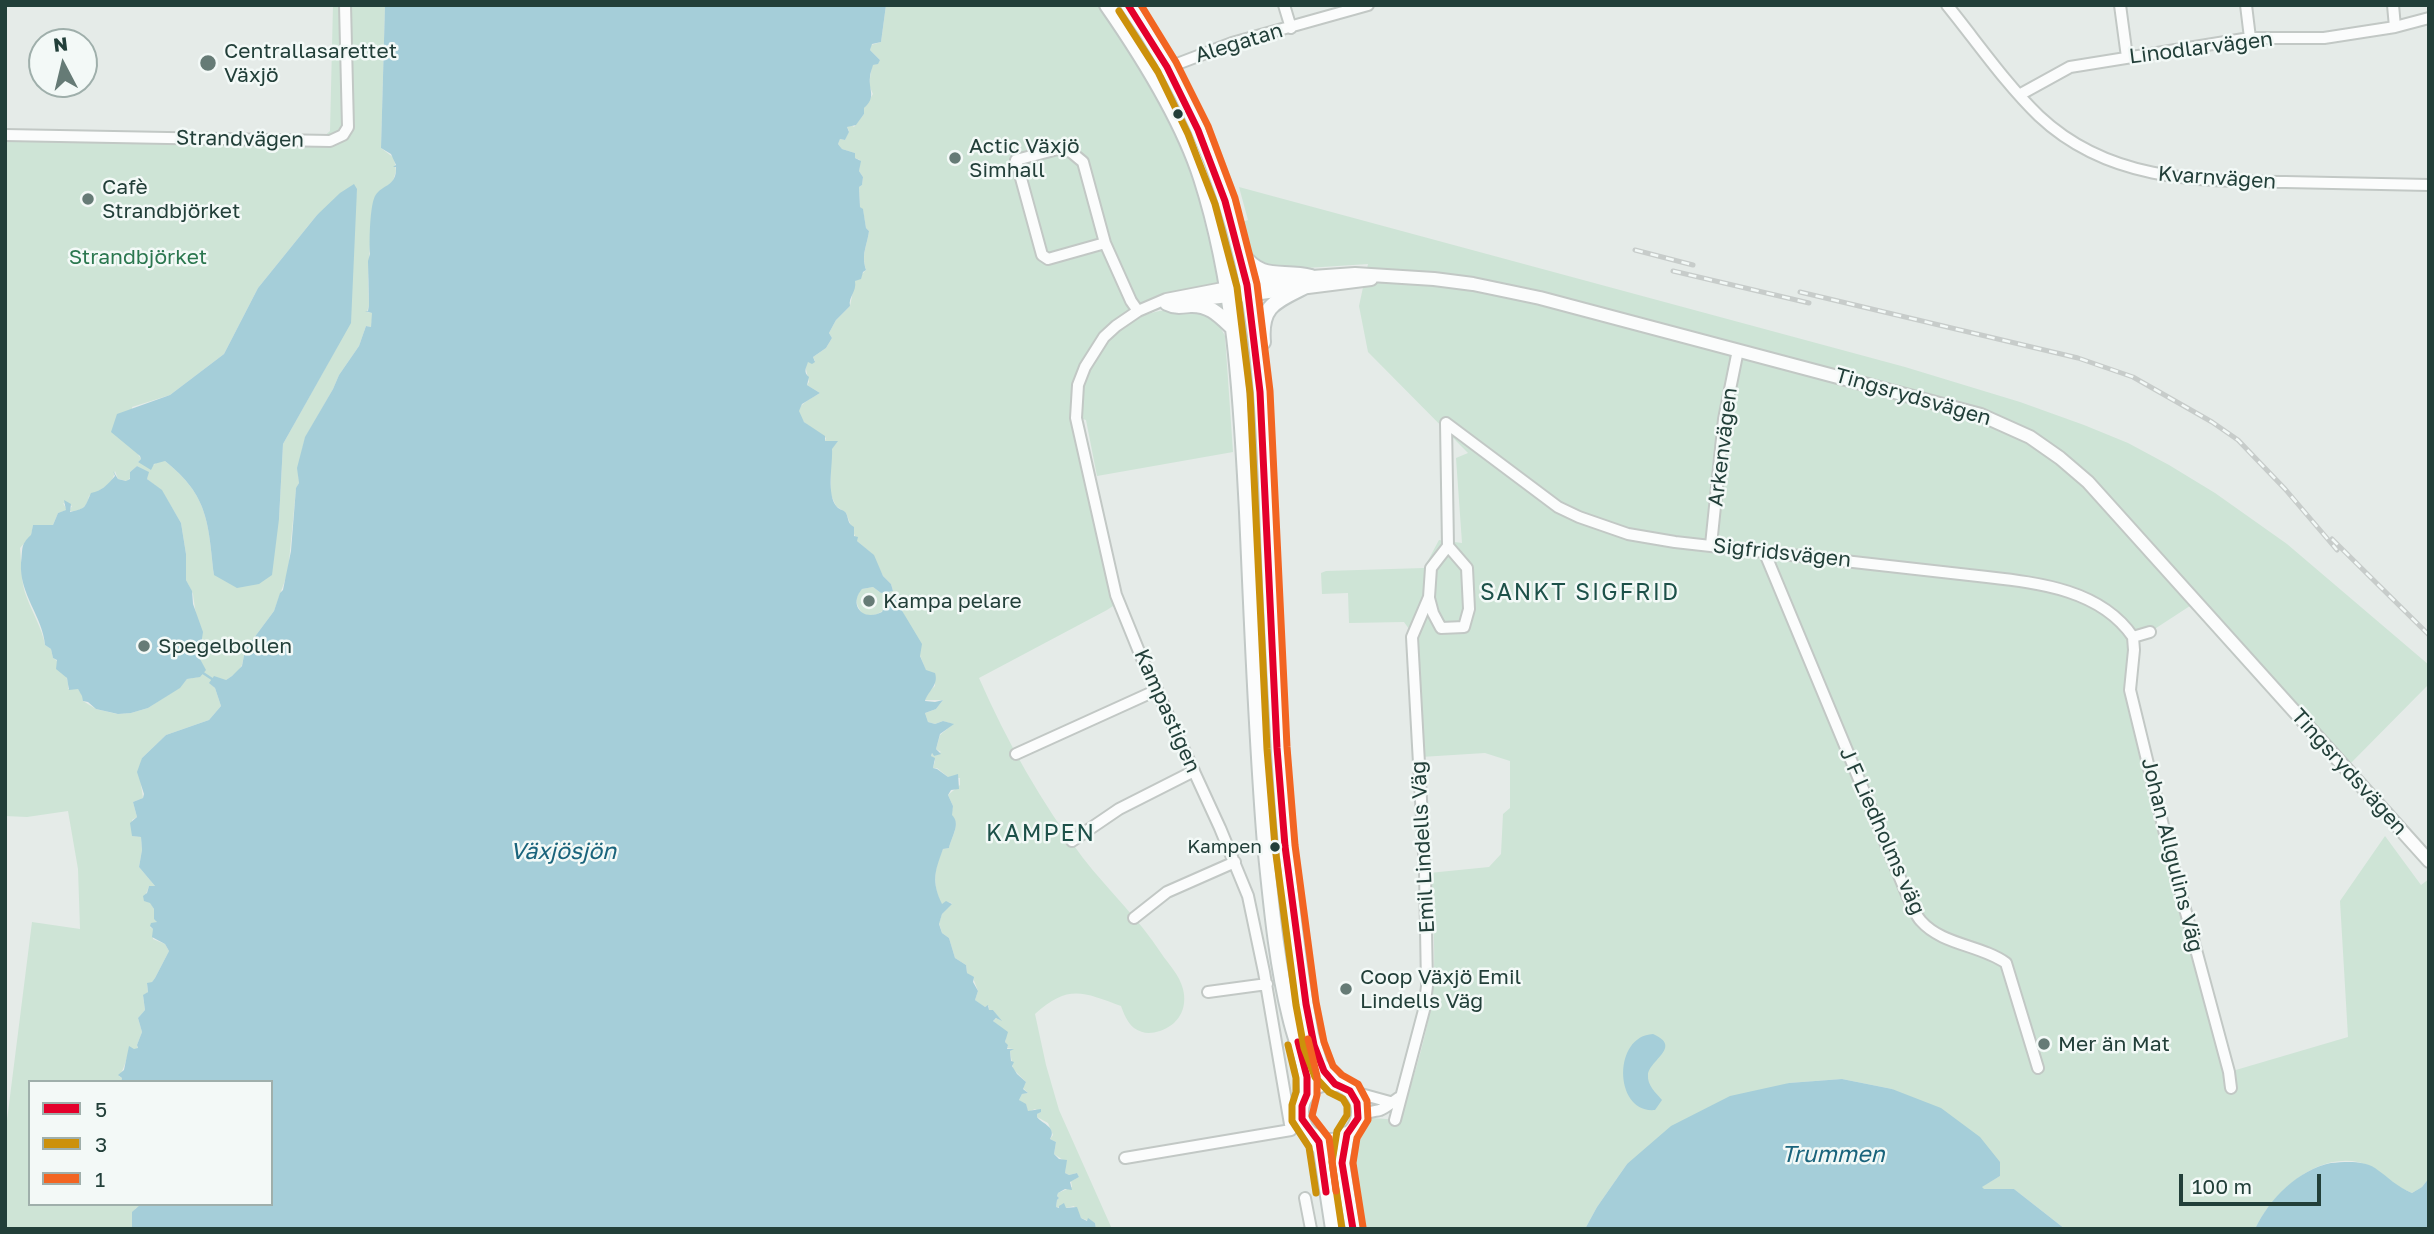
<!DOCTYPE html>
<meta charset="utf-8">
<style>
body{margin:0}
#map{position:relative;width:2434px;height:1234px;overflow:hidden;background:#e5ebe8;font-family:"Golos Text",sans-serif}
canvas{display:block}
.frame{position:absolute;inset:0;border:7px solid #223f39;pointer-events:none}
.legend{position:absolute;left:28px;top:1080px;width:245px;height:126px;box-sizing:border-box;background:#f3f9f7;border:2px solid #9fafab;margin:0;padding:9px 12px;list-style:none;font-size:21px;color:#223f39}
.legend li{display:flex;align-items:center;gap:14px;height:35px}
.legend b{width:35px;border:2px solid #9fafab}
.north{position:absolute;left:28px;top:28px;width:70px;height:70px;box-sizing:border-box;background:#f3f9f7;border:2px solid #9fafab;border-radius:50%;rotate:353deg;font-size:19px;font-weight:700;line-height:28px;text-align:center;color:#223f39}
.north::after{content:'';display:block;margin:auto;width:24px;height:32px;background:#667b76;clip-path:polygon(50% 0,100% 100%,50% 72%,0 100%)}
.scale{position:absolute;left:2179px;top:1174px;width:142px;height:32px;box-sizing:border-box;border:4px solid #223f39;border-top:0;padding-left:9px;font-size:21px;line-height:24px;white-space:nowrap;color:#223f39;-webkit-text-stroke:5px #f3f9f7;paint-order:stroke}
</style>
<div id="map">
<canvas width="2434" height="1234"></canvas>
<div class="frame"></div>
<ul class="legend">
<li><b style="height:9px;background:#e4002b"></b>5</li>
<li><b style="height:9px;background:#cc910b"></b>3</li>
<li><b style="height:9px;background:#f26522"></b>1</li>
</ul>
<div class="north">N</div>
<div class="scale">100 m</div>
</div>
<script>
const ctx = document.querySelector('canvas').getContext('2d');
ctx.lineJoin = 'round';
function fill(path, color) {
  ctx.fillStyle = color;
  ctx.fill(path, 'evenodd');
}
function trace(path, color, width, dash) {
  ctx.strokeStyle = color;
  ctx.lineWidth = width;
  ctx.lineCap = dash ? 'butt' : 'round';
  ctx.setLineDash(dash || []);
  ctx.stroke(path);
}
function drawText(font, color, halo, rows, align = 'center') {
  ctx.font = font + ' "Golos Text",sans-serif';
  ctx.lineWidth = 5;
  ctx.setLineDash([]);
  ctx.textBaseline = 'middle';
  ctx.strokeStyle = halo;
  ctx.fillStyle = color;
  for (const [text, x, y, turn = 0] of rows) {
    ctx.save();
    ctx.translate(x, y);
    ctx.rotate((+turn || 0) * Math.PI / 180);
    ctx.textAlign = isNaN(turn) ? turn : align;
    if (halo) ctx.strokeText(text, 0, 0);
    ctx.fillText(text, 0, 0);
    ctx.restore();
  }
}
fill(new Path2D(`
 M333 5H385L381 148 394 158 396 171 393 181 376 195 372 210 368 279 369 305 367 312 373 313 371 327 366 326 359 346 339 375 333 389 305 438 298 468 299 483 296 489 288 572 274 611 245 650 242 665 238 672 226 680 210 683 215 688 221 706 209 720 166 735 142 758 140 778 143 798 133 802 137 817 132 820 133 836 141 837 142 850 139 867 155 886H149L146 894 154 909 157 922 150 927 153 929V939L165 944 169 951 155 978 152 982 147 984 148 992 143 996 145 1010 138 1018 142 1032 137 1045 138 1049 130 1050C126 1058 125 1068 119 1076L122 1078 121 1082H30V1204H141L140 1206 135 1209 132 1229H5V1136L32 922 80 929 78 869 68 811 27 817 5 816V130L322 138 330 131ZM357 189 337 347 283 444 279 519 214 575C208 523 209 496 165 461H159L152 466 138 462 141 459 136 451 132 407 170 395 224 354 258 288 317 215ZM137 466 148 472 147 479 162 491 181 523 186 554V580L193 594 201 651 199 657 205 670 198 677 187 679 180 687 148 708 131 713 117 714 96 709 83 701V696L78 689H68C70 680 61 662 53 658L51 649 45 645C42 628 33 614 27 598 20 581 22 565 20 548L31 536 33 525H53L58 513 67 510 63 503 72 506 69 511C81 512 87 507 89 496 100 490 113 485 115 471L118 479 127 481 130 478V472Z
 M886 5H1107L1200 175 1229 297 1167 303 1138 311 1093 352 1076 402 1119 602 1107 610 979 678C1007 742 1041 802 1083 858 1108 890 1139 919 1161 953 1169 965 1179 974 1183 989 1188 1009 1178 1025 1160 1031 1150 1034 1143 1034 1134 1028 1127 1022 1124 1014 1121 1006 1083 992 1068 984 1035 1014L1046 1065 1059 1110 1112 1229H1096L1095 1223 1081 1218 1074 1206 1066 1208 1056 1207 1057 1200 1059 1198 1057 1196 1058 1193 1072 1187 1071 1181 1079 1177 1077 1173 1069 1175 1065 1173 1066 1162 1054 1154 1056 1142 1050 1139 1053 1135 1048 1123 1037 1117V1114L1041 1112 1035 1109 1028 1112 1026 1106 1019 1100 1022 1094 1028 1093 1023 1088 1026 1082 1013 1069 1010 1051 1013 1049 1007 1048 1008 1046 1005 1042 1006 1039 1003 1030 993 1021 997 1018 1001 1021 993 1010H989V1006L984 1007 975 1000 978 991 973 978 967 973 966 965 955 958 949 938 942 933 939 923 942 914 952 903 946 902 942 905C932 886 934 868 943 849L949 848C952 835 961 825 951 815L953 806 948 795 960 785V778L948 777 937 768H933L935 761 931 756 932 753 934 756 941 752 936 749 940 735 953 724 943 721 935 724 928 722 925 713 936 709 943 700H925L927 693 935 686 934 673 926 671 907 621 896 599C885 608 879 619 863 614 856 606 853 597 862 589L873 587 881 593 893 591 891 584 883 576 871 553 857 541 846 513 836 506 831 495V449L837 441H825L826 438C818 431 791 419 801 406 805 401 814 397 820 393L807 385 809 382 805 365 808 362 815 361 813 357 826 348 832 338 829 333 836 320 850 306 855 281 866 270C861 255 867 245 869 231L866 228 863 210 860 207 859 187 862 185 863 177 859 171 860 160 855 158V153L842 149 838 144 840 139 845 140 849 131 847 127 851 125 854 127 864 114V108L873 94 869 85 872 65 876 64 880 60 870 50 871 45 881 42Z
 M1239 187 1905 367 2020 402 2084 425 2128 443 2169 465 2215 493 2287 544 2429 665V684L2346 768 2196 602 2150 632 2133 637 2130 690 2229 1072 2348 1037 2340 901 2385 836 2421 885 2429 879V1178L2422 1187 2412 1193C2402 1189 2393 1184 2384 1177 2380 1174 2377 1169 2372 1167 2326 1144 2274 1189 2255 1229H2065L2014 1189 1984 1190 1981 1187 2000 1176 1892 1089 1842 1079 1789 1083 1627 1164 1597 1207 1585 1229H1366C1361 1209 1348 1170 1350 1151 1352 1137 1362 1127 1372 1118L1400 1120C1411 1084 1424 1047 1430 1009 1438 965 1433 918 1429 873L1489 867 1501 854 1503 814 1510 808V761L1485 753 1421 757 1414 636 1404 622 1349 623 1348 593 1322 594 1321 573 1326 571 1424 568 1439 540 1462 543 1456 458 1468 453 1368 352 1359 306 1368 264 1276 270 1248 259 1237 224 1248 220Z
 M1193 310C1212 313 1217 320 1225 336L1233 452 1097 476 1086 420 1080 418C1081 402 1081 386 1087 370 1096 346 1130 317 1155 312 1167 309 1181 311 1193 310Z`), '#cee4d6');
fill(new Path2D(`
 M385 5H886L881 42 872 44 870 50 880 60 878 64 873 65C872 69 870 73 870 77 868 89 877 97 864 108V114L856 125 847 127 849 132 845 140 840 139 838 144 842 149 855 153V158L861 161 859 171 863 177 862 185 859 187 860 207 863 209 866 228 869 231C867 246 861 254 866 270L863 272 861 279 855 281C857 292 848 297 850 306L836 320 829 333 832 338 826 348 813 357 815 362 812 364 808 362C806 368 803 372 809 377L807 385 820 393 802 404 799 411 804 422 825 436V441H838L832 449C833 464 826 495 837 507 840 510 844 510 846 513 849 519 847 523 854 527V536L858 537 857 541 874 555 883 576 891 584 893 591 881 593 873 587 862 589C848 605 863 622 882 612L887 601 895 599 922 644 920 656 926 670 935 673C939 685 928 691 925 701L935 702 943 700 936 709 925 713 928 722 935 724 943 721 954 724 940 734 936 749 941 754 934 756 932 753 931 756 935 758 933 768 937 769 948 777 958 774 959 789 951 790 948 795 953 806 952 815C961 824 952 835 949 848L943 849C935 871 931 881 942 904L946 901 952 904 942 914 939 924 942 933 949 938 955 958 966 965 967 973 974 977 973 982 978 991 975 1000 985 1007 988 1005 989 1010H993L1002 1021 996 1018 993 1021 1008 1032 1005 1042 1008 1045 1007 1049H1014L1010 1051 1011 1061 1014 1062 1012 1066 1017 1074 1026 1082 1023 1089 1028 1093 1022 1094 1019 1100 1026 1104 1028 1111 1041 1109V1112L1037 1114V1117C1042 1124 1057 1127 1050 1139L1056 1142 1054 1154 1059 1159 1067 1160 1065 1173 1069 1175 1077 1173 1079 1177 1070 1182 1072 1190 1065 1189 1058 1193 1057 1196 1059 1198 1057 1200 1056 1207 1059 1208V1206L1064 1203 1066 1208 1077 1207 1081 1218 1087 1221 1088 1218 1095 1223 1096 1229H132V1212L141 1204H271V1082H121L122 1078 118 1075 124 1070 129 1046 134 1049 138 1048 137 1045 142 1032 138 1018 145 1010 143 995 148 992 147 983 152 982 155 978 169 951 165 944 152 937 153 929 150 926 151 923 157 922 154 919V909L150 903 144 901 143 896 147 893 149 886H155L139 867 142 850 141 837 132 836 130 823 137 817 133 802 143 798 144 794 137 772 142 758 166 735 209 720 221 706 215 688 209 683 214 676 226 680 232 676 242 666 245 650 274 611 280 593 283 590 291 551 296 488 299 483 297 468 305 437 333 389 339 375 359 346 366 326 371 327 372 313 365 311H368L369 305 368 261 370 254C369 240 370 206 375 196 382 184 397 187 396 167H393L396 165 391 154 381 148Z
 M354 184 357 189 351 323 283 444 279 519 272 575 259 584 237 588 214 575C208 523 209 496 165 461L154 464 151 470 138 462 141 459 140 456 111 432 117 414 170 395 224 354 258 288 317 215 340 193Z
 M137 466 149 472 147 479 162 490 181 523 186 554V580L192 591 193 604 203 632 199 657 206 670 200 677 187 679 180 688 148 708 131 713 118 714 96 709 88 702 83 701 82 696 78 689 69 690 67 678 56 669 57 660 53 658 51 649 45 645C43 617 19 594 21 563 23 549 20 545 31 535L33 525H53L58 513 66 510 64 500 71 504 70 512C87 508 84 508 91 493 102 491 107 485 115 476L113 471 118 479 126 481 130 479V472Z
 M1653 1034C1683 1047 1649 1060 1648 1075 1647 1085 1656 1093 1662 1100L1655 1110C1614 1114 1612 1036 1653 1034Z
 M1842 1079 1892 1089 1941 1108 1980 1137 2000 1162V1176L1982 1187 1984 1189H2014L2065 1229H1585L1597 1207 1627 1164 1671 1126 1730 1096 1789 1083Z
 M2331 1163C2345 1162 2362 1160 2375 1168 2388 1177 2397 1187 2412 1193L2422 1187 2429 1178V1229H2255C2270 1198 2298 1170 2331 1163Z`), '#a5ced9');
trace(new Path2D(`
 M203 673 212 679`), '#a5ced9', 2.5);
const minor = new Path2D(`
 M1284 5 1291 28
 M1947 5C1977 42 2005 83 2039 116 2108 181 2196 181 2285 182 2333 183 2381 184 2429 185
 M2120 5 2127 57
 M2246 5 2250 38
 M2393 5 2395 27
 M1151 74 1232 43 1368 5
 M2021 94 2070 67 2250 38H2324L2395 27 2429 18
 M5 135 330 141 343 135 348 127 345 5
 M1105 243 1083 162 1071 152 1058 149 1016 160 1042 255 1048 259 1105 243 1131 301 1138 311
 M1192 301 1229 297
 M1446 423 1558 507 1579 517 1628 534 1675 542 1987 577C2040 583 2101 590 2133 637
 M1711 545 1724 419 1738 350
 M1764 551 1908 897C1912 904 1915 915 1921 921 1942 945 1981 945 2006 963L2038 1068
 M1429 598 1433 613 1441 628 1464 627 1469 609 1467 568 1448 546
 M2150 632 2133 637 2134 650 2130 690 2167 842 2229 1072 2231 1088
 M1016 754 1157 690
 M1072 841 1119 809 1194 771
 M1134 918 1167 892 1235 862
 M1208 992 1267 984
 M1350 1091 1390 1102
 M1358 1118C1366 1112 1371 1112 1380 1110 1386 1108 1393 1101 1400 1097
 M1395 1120 1424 1010 1427 986 1425 872 1412 637 1429 597 1431 568 1448 546 1446 423
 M1125 1158 1291 1130 1264 972 1248 896 1220 828 1140 654 1116 595 1076 418 1078 385 1085 367 1104 337 1116 326 1138 311 1166 299 1228 287
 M1305 1198 1311 1229`);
const tertiary = new Path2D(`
 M1228 287 1298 278 1355 274 1434 279 1473 284 1540 298 1981 415 2030 437 2060 458 2088 482 2429 861
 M1229 297 1371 279`);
const secondary = new Path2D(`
 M1107 5C1141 54 1183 122 1201 178 1236 287 1241 400 1247 512 1252 623 1256 734 1265 844 1271 902 1276 961 1290 1017 1296 1044 1308 1066 1307 1094
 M1128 5C1182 81 1221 171 1242 261 1267 371 1265 494 1271 606 1278 749 1285 893 1311 1035L1320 1064 1335 1084
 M1241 253C1263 283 1281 269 1311 277
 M1167 303C1175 307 1181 306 1190 305 1210 304 1220 316 1234 329
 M1263 342C1260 307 1274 302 1302 288
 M1301 1112a29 29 0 1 1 58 0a29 29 0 1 1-58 0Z
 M1347 1134 1342 1163 1353 1229
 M1313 1135 1321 1150 1333 1229`);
trace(minor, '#c2c8c5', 14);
trace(tertiary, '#c2c8c5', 16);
trace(secondary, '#c1c8c6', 18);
trace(minor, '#fbfcfc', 10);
trace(tertiary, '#fbfcfc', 12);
trace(secondary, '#fbfcfc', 14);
const rail = new Path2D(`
 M1635 250 1693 265
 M1673 271 1809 303
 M1800 292 2078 358 2133 377 2212 422 2238 440 2285 489 2337 550
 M2332 539 2429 635`);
trace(rail, '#c7ccca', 5);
trace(rail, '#f3f9f7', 2.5, [8]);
trace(new Path2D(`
 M1128 5 1167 67 1198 130 1225 201 1247 285 1260 392 1277 748 1285 846 1306 1004 1314 1045 1324 1071 1335 1084 1350 1091 1357 1103 1358 1118 1347 1134 1342 1163 1353 1229
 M1298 1042 1307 1077V1094L1302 1106V1119L1319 1142 1326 1192`), '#e4002b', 7);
trace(new Path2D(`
 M1119 11 1158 72 1188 134 1215 204 1237 287 1250 393 1267 749 1275 847 1296 1005 1304 1048 1315 1077 1329 1092 1343 1099 1347 1106V1115L1337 1131 1332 1162 1342 1229
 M1288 1045 1296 1078V1092L1292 1105V1121L1309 1147 1316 1193`), '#cc910b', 7);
trace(new Path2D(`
 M1141 5 1176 62 1208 126 1235 198 1257 284 1270 391 1287 747 1295 845 1316 1002 1324 1042 1333 1066 1342 1075 1358 1084 1367 1101 1368 1120 1357 1138 1353 1163 1363 1227
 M1308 1039 1317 1076V1095L1312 1116 1329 1138 1336 1191`), '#f26522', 7);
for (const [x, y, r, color] of [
 [208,63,9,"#667b76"],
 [1178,114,6,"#223f39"],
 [955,158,7,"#667b76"],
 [88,199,7,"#667b76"],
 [869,601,7,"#667b76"],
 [144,646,7,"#667b76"],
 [1275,847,6,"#223f39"],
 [1346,989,7,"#667b76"],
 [2044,1044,7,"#667b76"]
]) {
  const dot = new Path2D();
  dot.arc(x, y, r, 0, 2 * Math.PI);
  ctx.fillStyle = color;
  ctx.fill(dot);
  trace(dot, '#f3f9f7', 2.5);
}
drawText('19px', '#223f39', '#f3f9f7', [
 ["Kampen",1262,847]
], 'right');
drawText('21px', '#223f39', '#f3f9f7', [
 ["Alegatan",1239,43,-17],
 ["Linodlarvägen",2201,48,-7],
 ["Strandvägen",240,139,1],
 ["Kvarnvägen",2217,178,4],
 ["Tingsrydsvägen",1913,397,16],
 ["Arkenvägen",1723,447,-83],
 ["Sigfridsvägen",1782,553,6],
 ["Kampastigen",1167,711,66],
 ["Tingsrydsvägen",2349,772,48],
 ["J F Liedholms väg",1882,831,66],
 ["Emil Lindells Väg",1423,847,-93],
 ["Johan Allgulins Väg",2172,855,76]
]);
drawText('21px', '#223f39', '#f3f9f7', [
 ["Centrallasarettet",224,51],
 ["Växjö",224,75],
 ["Actic Växjö",969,146],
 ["Simhall",969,170],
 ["Cafè",102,187],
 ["Strandbjörket",102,211],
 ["Kampa pelare",883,601],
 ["Spegelbollen",158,646],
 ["Coop Växjö Emil",1360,977],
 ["Lindells Väg",1360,1001],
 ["Mer än Mat",2058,1044]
], 'left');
drawText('21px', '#2b774f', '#f3f9f7', [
 ["Strandbjörket",138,257]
]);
ctx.letterSpacing = '2px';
drawText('23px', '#1d5149', '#f3f9f7', [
 ["SANKT SIGFRID",1580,593],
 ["KAMPEN",1041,834]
]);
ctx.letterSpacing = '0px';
drawText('italic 23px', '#1a647c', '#f3f9f7', [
 ["Växjösjön",563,852],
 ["Trummen",1833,1155]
]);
</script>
